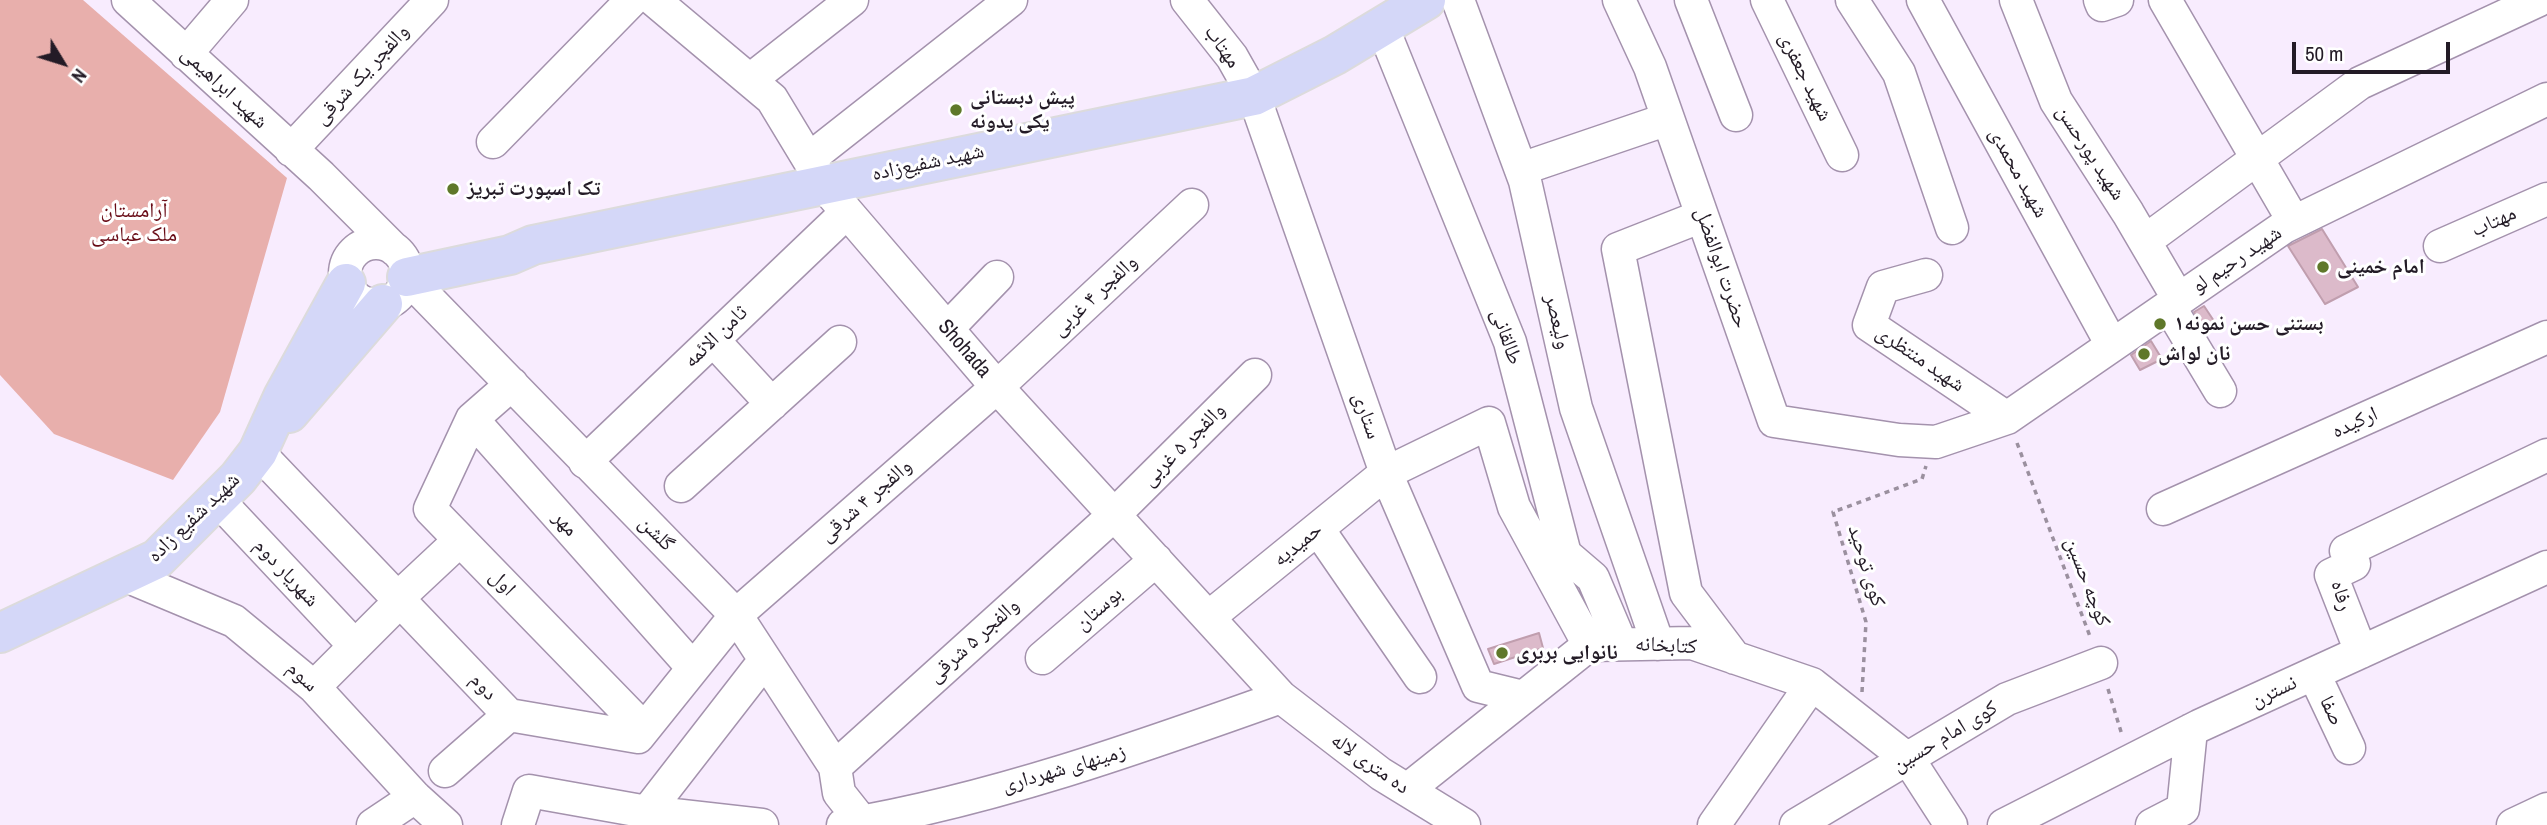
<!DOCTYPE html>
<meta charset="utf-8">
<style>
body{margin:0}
#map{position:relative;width:2547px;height:825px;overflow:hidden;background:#f8ecfe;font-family:"Archivo Narrow",sans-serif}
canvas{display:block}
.north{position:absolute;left:28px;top:28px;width:70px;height:70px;-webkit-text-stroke:5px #fff;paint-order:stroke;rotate:128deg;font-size:19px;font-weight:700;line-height:28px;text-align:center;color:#231b26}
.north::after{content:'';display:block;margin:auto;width:24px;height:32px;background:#231b26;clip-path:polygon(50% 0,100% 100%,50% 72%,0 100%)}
.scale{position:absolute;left:2292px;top:42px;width:158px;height:32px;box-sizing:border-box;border:4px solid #231b26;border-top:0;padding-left:9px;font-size:21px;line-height:24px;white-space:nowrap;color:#231b26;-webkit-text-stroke:5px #fff;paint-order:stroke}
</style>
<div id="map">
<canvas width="2547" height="825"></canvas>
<div class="north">N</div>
<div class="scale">50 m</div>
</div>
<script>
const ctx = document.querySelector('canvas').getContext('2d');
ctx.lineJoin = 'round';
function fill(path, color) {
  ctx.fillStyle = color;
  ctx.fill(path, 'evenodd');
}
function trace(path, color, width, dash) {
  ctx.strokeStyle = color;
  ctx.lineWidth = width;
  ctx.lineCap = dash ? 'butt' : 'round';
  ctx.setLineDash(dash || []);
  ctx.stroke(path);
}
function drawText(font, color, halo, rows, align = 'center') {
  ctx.font = font + ' "Archivo Narrow","Noto Naskh Arabic",sans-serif';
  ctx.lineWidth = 6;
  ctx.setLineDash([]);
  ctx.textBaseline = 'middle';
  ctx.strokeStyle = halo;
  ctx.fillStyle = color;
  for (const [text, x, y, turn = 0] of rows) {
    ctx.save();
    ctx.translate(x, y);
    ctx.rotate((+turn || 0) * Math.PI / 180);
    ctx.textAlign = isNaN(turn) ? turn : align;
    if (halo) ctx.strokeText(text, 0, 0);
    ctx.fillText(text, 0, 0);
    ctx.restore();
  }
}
fill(new Path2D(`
 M0 0H83L287 178 220 412 173 480 54 434 0 375Z`), '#e8afac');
const building = new Path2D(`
 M2322 229 2358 287 2325 304 2288 246Z
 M2204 306 2218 327 2207 333 2194 312Z
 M2151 341 2162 359 2140 370 2131 355Z
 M1539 633 1543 648 1494 664 1488 649Z`);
fill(building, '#dcbaca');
trace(building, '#c09eae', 2);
const minor = new Path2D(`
 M128 0 321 176 395 250
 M654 0 772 99 824 185 847 212 997 387 1281 697 1381 774 1464 825
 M1187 0 1232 57 1254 96 1386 473 1478 686 1523 697
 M1458 0 1525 181 1576 408 1658 644
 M1619 0 1650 67 1774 421 1899 440 1936 442 2007 418 2284 227 2547 99
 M1691 0 1736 115
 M1767 0 1842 155
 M1852 0 1899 73 1952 228
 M1923 0 2112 345
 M2016 0 2056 101 2128 213 2179 300
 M2100 0 2102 5 2117 0
 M2165 0 2294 222
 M1382 26 1510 342 1565 554 1593 578 1621 644
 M186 54 232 0
 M750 80 852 0
 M493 142 632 0
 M291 150 432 0
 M809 159 1011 0
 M1521 169 1668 119
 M1702 216 1618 249 1686 593 1735 658
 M2145 241 2360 83 2539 0
 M345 274a31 31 0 1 1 62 0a31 31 0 1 1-62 0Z
 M2440 246 2547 199
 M1926 275 1883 287 1869 325 2007 418
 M407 277 736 615 835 767 839 793 862 822
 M2169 306 2220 391
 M947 329 997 277
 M713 340 772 404
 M512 384 472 419 693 668
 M472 419 430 509 644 729
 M258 452 509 715 638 737 736 615 997 387 1192 205
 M585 462 847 212
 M681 486 840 342
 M217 499 355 646
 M2163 509 2547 337
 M1318 529 1420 677
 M124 575 234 621 314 687 415 797 446 825
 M398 598 460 540
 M1209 617 1386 473 1489 423 1514 507 1589 645
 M2361 652 2331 575 2354 564 2346 551 2547 455
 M1042 658 1156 560
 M2314 674 2349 748
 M314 687 388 613
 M835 767 1114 515 1255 375
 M445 771 509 715
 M1407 790 1589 645 1692 643 1812 684 1909 760 1951 825
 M647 812 765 660
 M373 825 415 797
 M518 825 529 791 647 812 762 825
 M843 825C992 800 1138 748 1281 697
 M1714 825 1812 684
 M1796 825 2007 699 2101 663
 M2004 825 2199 726 2547 567
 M2152 825 2183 809 2191 730
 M2513 825 2547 809`);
const major = new Path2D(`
 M407 277 510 255 533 245 1254 96 1335 55 1426 0
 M289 413 383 304
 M0 633 157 559 238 478 258 452 283 397 346 283`);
trace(minor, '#a492ad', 35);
trace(major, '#dcdbdc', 42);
trace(new Path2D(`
 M2017 443 2091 639
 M2108 689 2122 735
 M1862 692 1866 622 1833 512 1922 479 1926 466`), '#9b909f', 3.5, [5, 5]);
trace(minor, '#fff', 32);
trace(major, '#d4d7f8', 38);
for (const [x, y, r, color] of [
 [956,110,7,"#5f782a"],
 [453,189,7,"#5f782a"],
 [2323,267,7,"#5f782a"],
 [2160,324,7,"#5f782a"],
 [2144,354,7,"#5f782a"],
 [1502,653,7,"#5f782a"]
]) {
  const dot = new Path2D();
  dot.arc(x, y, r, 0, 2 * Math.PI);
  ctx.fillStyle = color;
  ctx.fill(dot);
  trace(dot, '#fff', 2.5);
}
drawText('21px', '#231b26', '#fff', [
 ["مهتاب",1222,47,55],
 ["والفجر یک شرقی",362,75,-47],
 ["شهید جعفری",1805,77,64],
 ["شهید ابراهیمی",224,88,43],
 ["شهید پورحسن",2090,153,57],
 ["شهید شفیع‌زاده",928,163,-12],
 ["شهید محمدی",2018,173,61],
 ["مهتاب",2494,222,-24],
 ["شهید رحیم لو",2237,260,-34],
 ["حضرت ابوالفضل",1721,268,71],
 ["والفجر ۴ غربی",1095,296,-43],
 ["ولیعصر",1557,322,77],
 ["ثامن الائمه",716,337,-44],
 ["طالقانی",1506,337,71],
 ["Shohada",964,349,49],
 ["شهید منتظری",1920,359,34],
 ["ستاری",1366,416,71],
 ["ارکیده",2355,423,-24],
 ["والفجر ۵ غربی",1184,445,-45],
 ["والفجر ۴ شرقی",866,501,-41],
 ["شهید شفیع زاده",194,518,-44],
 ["مهر",565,524,48],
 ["گلشن",656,534,45],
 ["حمیدیه",1298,545,-39],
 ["کوی توحید",1866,566,73],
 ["شهریار دوم",286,573,47],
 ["کوچه حسین",2087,582,69],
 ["اول",502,583,46],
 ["رفاه",2341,596,74],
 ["بوستان",1099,609,-41],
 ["والفجر ۵ شرقی",974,641,-42],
 ["کتابخانه",1666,646,3],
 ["سوم",302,677,43],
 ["دوم",483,687,47],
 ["نسترن",2274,692,-25],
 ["صفا",2331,711,65],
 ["کوی امام حسین",1945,737,-31],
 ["ده متری لاله",1370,764,35],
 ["زمینهای شهرداری",1064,769,-16]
]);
drawText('bold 21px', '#231b26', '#fff', [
 ["پیش دبستانی",970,98],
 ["یکی یدونه",970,122],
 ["تک اسپورت تبریز",467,189],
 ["امام خمینی",2337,267],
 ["بستنی حسن نمونه۱",2174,324],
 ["نان لواش",2158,354],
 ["نانوایی بربری",1516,653]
], 'left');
drawText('21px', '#680a15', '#fff', [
 ["آرامستان",134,211],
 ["ملک عباسی",134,235]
]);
</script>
